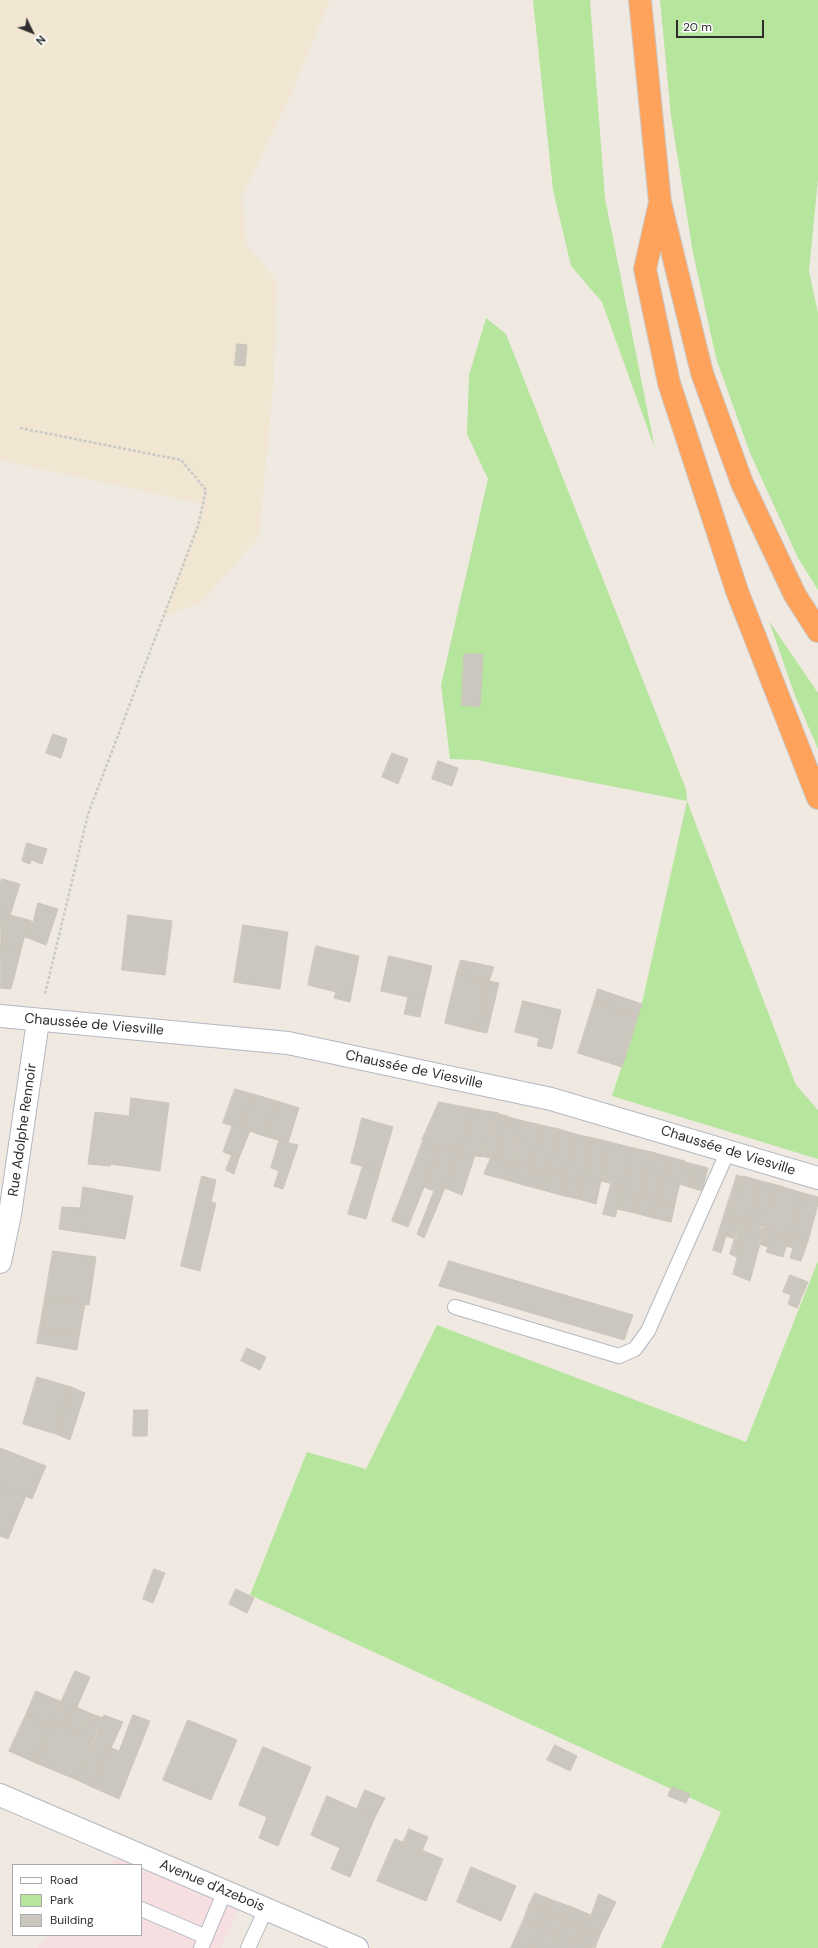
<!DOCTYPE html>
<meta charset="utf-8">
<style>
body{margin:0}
#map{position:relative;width:818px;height:1948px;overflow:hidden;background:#efe9e1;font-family:"DM Sans",sans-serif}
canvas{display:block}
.legend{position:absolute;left:12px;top:1864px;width:130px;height:72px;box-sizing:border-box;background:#fff;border:1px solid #ababab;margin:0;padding:5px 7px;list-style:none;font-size:12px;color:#2e2e2e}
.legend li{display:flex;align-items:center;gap:8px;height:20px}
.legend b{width:20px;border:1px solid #ababab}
.north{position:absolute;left:12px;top:12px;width:40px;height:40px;-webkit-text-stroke:3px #fff;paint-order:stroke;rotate:133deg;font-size:11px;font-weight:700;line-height:16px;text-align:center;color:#2e2e2e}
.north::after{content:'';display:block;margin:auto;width:14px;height:18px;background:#2e2e2e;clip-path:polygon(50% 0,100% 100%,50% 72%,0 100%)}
.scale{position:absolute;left:676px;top:20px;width:88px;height:18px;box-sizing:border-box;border:2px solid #2e2e2e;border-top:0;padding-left:5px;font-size:12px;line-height:14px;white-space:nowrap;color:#2e2e2e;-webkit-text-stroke:3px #fff;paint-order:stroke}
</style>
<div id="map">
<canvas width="818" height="1948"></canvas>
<ul class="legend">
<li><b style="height:5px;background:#fff"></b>Road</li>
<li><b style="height:11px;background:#b6e59e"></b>Park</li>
<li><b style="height:11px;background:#cbc7bf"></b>Building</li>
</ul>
<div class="north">N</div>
<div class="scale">20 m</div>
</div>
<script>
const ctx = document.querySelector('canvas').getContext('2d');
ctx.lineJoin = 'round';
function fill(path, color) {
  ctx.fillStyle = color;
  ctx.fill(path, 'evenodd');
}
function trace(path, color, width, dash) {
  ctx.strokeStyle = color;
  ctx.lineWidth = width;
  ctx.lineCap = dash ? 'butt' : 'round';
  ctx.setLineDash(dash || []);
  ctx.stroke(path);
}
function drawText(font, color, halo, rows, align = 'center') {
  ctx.font = font + ' "DM Sans",sans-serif';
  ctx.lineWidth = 3;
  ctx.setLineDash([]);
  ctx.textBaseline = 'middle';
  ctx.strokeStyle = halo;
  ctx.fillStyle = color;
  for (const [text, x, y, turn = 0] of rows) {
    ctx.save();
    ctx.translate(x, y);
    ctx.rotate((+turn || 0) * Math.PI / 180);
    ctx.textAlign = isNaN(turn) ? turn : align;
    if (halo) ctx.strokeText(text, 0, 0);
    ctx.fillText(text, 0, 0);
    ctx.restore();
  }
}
fill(new Path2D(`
 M0 0H330L289 99 242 196 246 244 276 280 274 378 259 536 202 602 163 617 203 504 0 460Z`), '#f0e6d1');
fill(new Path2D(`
 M126 1849 243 1899 221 1948H37L49 1935H141V1865H111Z`), '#f5dfe0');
fill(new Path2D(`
 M533 0H590L605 198 655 449 602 302 571 266 553 190Z
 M660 0H818V179L809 271 818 313V590L798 558 750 453 716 358 693 253 671 116Z
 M486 318 506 334 686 789 687 801 796 1085 818 1110V1159L612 1096 642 1003 687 801 477 760 450 759 441 685 488 479 467 434 469 375Z
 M769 621 818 693V749L794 693Z
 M818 1261V1948H661L721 1812 250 1595 307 1452 366 1469 437 1325 746 1442Z`), '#b6e59e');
const building = new Path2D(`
 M237 344 247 345 245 366 235 365Z
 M464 654H483L480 707 462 705Z
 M53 734 67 739 61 758 46 753Z
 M392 753 408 759 398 784 382 777Z
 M438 761 458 768 452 786 432 779Z
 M27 843 47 849 42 864 31 860 30 864 22 861Z
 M2 879 20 884 1 944 0 884Z
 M38 903 58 909 46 945 25 937 29 920 33 922Z
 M10 915 29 920 22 946 1 944Z
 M128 915 172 921 165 975 122 970Z
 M243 925 288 932 280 989 234 982Z
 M1 944 22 946 11 989 0 988Z
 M316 946 359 956 350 1002 334 998 336 992 308 985Z
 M389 956 432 966 420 1017 404 1014 408 997 381 991Z
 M461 960 494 967 489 981 457 973Z
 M457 973 489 981 477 1031 445 1023Z
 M489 981 499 983 487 1033 477 1031Z
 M598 989 642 1004 638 1016 594 1002Z
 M523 1001 561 1010 552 1049 537 1046 539 1038 515 1032Z
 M594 1002 638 1016 622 1067 578 1053Z
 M235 1089 253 1094 241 1128 250 1131 239 1158 223 1152 232 1126 223 1123Z
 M253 1094 277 1101 264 1136 241 1128Z
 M131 1098 169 1103 160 1171 111 1164 110 1166 88 1164 95 1112 129 1116Z
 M277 1101 299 1108 288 1143 264 1136Z
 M439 1102 475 1109 459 1152 435 1146 422 1140Z
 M475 1109 499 1113 481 1157 459 1152Z
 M498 1114 508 1116 496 1159 481 1156Z
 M508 1117 524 1121 512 1163 496 1159Z
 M362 1118 393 1127 380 1171 351 1163Z
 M524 1121 541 1125 532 1168 513 1163Z
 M541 1125 559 1129 547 1172 532 1168Z
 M559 1129 575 1134 565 1176 547 1172Z
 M575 1134 593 1138 583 1181 565 1176Z
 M593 1138 610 1142 600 1185 583 1181Z
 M279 1141 298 1145 283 1189 274 1186 279 1171 271 1168Z
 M423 1141 435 1146 434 1162 408 1227 392 1221Z
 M610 1142 633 1148 622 1186 601 1181Z
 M435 1146 458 1152 445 1188 424 1238 417 1234 434 1191 424 1187 434 1162Z
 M633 1148 652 1152 641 1195 621 1190Z
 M458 1152 475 1155 462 1195 445 1188Z
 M652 1152 669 1157 658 1199 641 1195Z
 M232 1155 239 1158 234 1174 226 1170Z
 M669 1157 685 1161 675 1204 658 1199Z
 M491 1158 514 1163 510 1181 484 1174Z
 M685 1162 697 1165 692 1188 680 1184Z
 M514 1163 532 1168 527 1186 510 1181Z
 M697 1165 708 1168 702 1191 692 1188Z
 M363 1166 380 1171 366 1219 348 1214Z
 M532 1168 547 1172 543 1190 527 1186Z
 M547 1172 565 1176 560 1195 543 1190Z
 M737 1175 743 1177 721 1253 713 1250Z
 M202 1176 216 1180 211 1202 216 1203 200 1271 181 1266Z
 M565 1176 582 1180 578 1199 560 1195Z
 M743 1176 761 1181 748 1223 731 1218Z
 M582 1180 600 1185 596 1204 578 1199Z
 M761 1181 777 1185 764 1227 748 1223Z
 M611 1184 622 1186 621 1190 623 1191 615 1217 603 1214Z
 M777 1185 803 1193 789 1236 764 1229Z
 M83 1187 133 1196 125 1239 59 1229 62 1207 80 1208Z
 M623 1191 640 1195 635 1213 617 1209Z
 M803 1193 818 1197V1204L808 1241 789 1236Z
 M640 1195 658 1199 653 1218 635 1213Z
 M658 1199 675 1204 671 1222 653 1218Z
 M731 1218 740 1221 736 1239 726 1236Z
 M740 1221 748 1223 738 1258 730 1254Z
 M748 1223 764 1229 750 1281 733 1274Z
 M764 1229 789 1236 783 1257 766 1252 768 1247 759 1244Z
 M789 1236 808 1241 801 1261 790 1258 793 1248 786 1246Z
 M53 1251 96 1257 89 1305 45 1298Z
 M449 1261 633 1315 624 1340 439 1286Z
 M790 1275 808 1282 797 1308 788 1304 791 1295 783 1292Z
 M45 1298 48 1299 43 1330 79 1336 77 1350 37 1343Z
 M48 1299 85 1304 79 1336 43 1330Z
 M247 1348 266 1357 260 1370 241 1361Z
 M37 1377 71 1387 56 1434 23 1424Z
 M71 1387 85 1393 70 1440 56 1434Z
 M134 1410H148L147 1436H133Z
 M0 1448 46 1466 32 1499 0 1485Z
 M0 1485 26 1496 8 1539 0 1536Z
 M154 1569 165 1573 153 1603 143 1599Z
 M236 1589 254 1598 247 1613 229 1604Z
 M75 1671 90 1677 77 1707 74 1706 65 1726 53 1721Z
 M36 1691 62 1702 51 1726 26 1715Z
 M74 1706 92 1714 82 1733 65 1726Z
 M92 1714 103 1718 97 1729 86 1724Z
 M26 1715 51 1726 36 1763 9 1751Z
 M104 1715 123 1722 111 1748 109 1747 92 1787 77 1780Z
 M133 1715 150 1721 119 1799 92 1787 109 1747 119 1751Z
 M188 1720 237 1740 211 1800 163 1780Z
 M53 1721 82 1733 86 1724 99 1730 77 1780 36 1763Z
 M555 1745 577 1756 570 1771 547 1760Z
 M263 1747 311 1767 278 1846 259 1838 267 1817 239 1805Z
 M672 1787 690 1794 686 1803 668 1796Z
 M365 1790 385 1798 375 1817 357 1809Z
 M327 1796 375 1817 350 1877 331 1869 340 1848 311 1835Z
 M409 1829 428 1837 422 1851 403 1843Z
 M395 1839 443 1859 426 1901 377 1881Z
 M471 1867 516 1886 501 1921 457 1902Z
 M535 1893 552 1900 547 1913 529 1905Z
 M599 1894 616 1902 600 1935 582 1928 591 1915Z
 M552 1900 572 1907 564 1920 547 1913Z
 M529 1905 547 1913 541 1926 524 1919Z
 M572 1907 591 1915 582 1928 564 1920Z
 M547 1913 564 1920 558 1934 541 1926Z
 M524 1919 541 1926 532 1948H511Z
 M564 1920 582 1928 576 1941 558 1934Z
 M541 1926 558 1934 552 1948H532Z
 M582 1928 600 1935 595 1948 576 1941Z
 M558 1934 576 1941 573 1948H552Z
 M576 1941 592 1948H573Z`);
fill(building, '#cbc7bf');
trace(building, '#cbc5ba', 1);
const lane = new Path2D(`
 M455 1307 619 1356 635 1349 648 1331 728 1151
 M141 1909 206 1937
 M201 1948 225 1891
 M248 1948 266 1909`);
const street = new Path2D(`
 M0 1016 288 1043 551 1099 818 1178
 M0 1262 10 1214 38 1021`);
const secondary = new Path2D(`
 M0 1795 357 1948`);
const highway = new Path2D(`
 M640 0 660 202 702 373 742 483 795 595 818 631
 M659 207 645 269 669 383 737 591 818 798`);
trace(lane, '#b4b7c1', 16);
trace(street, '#b4b7c1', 24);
trace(secondary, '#b4b7c1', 24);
trace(highway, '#c9c9c9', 24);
trace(new Path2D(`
 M20 428 181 460 206 490 198 526 88 814 45 994`), '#c9c9c9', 2.5, [3, 2]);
trace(lane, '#fff', 14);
trace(street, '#fff', 22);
trace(secondary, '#fff', 22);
trace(highway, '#ffa35c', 22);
drawText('14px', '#2e2e2e', '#fff', [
 ["Chaussée de Viesville",94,1025,5],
 ["Chaussée de Viesville",414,1070,12],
 ["Rue Adolphe Rennoir",23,1130,-82],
 ["Chaussée de Viesville",728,1151,17],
 ["Avenue d'Azebois",212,1886,23]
]);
</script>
